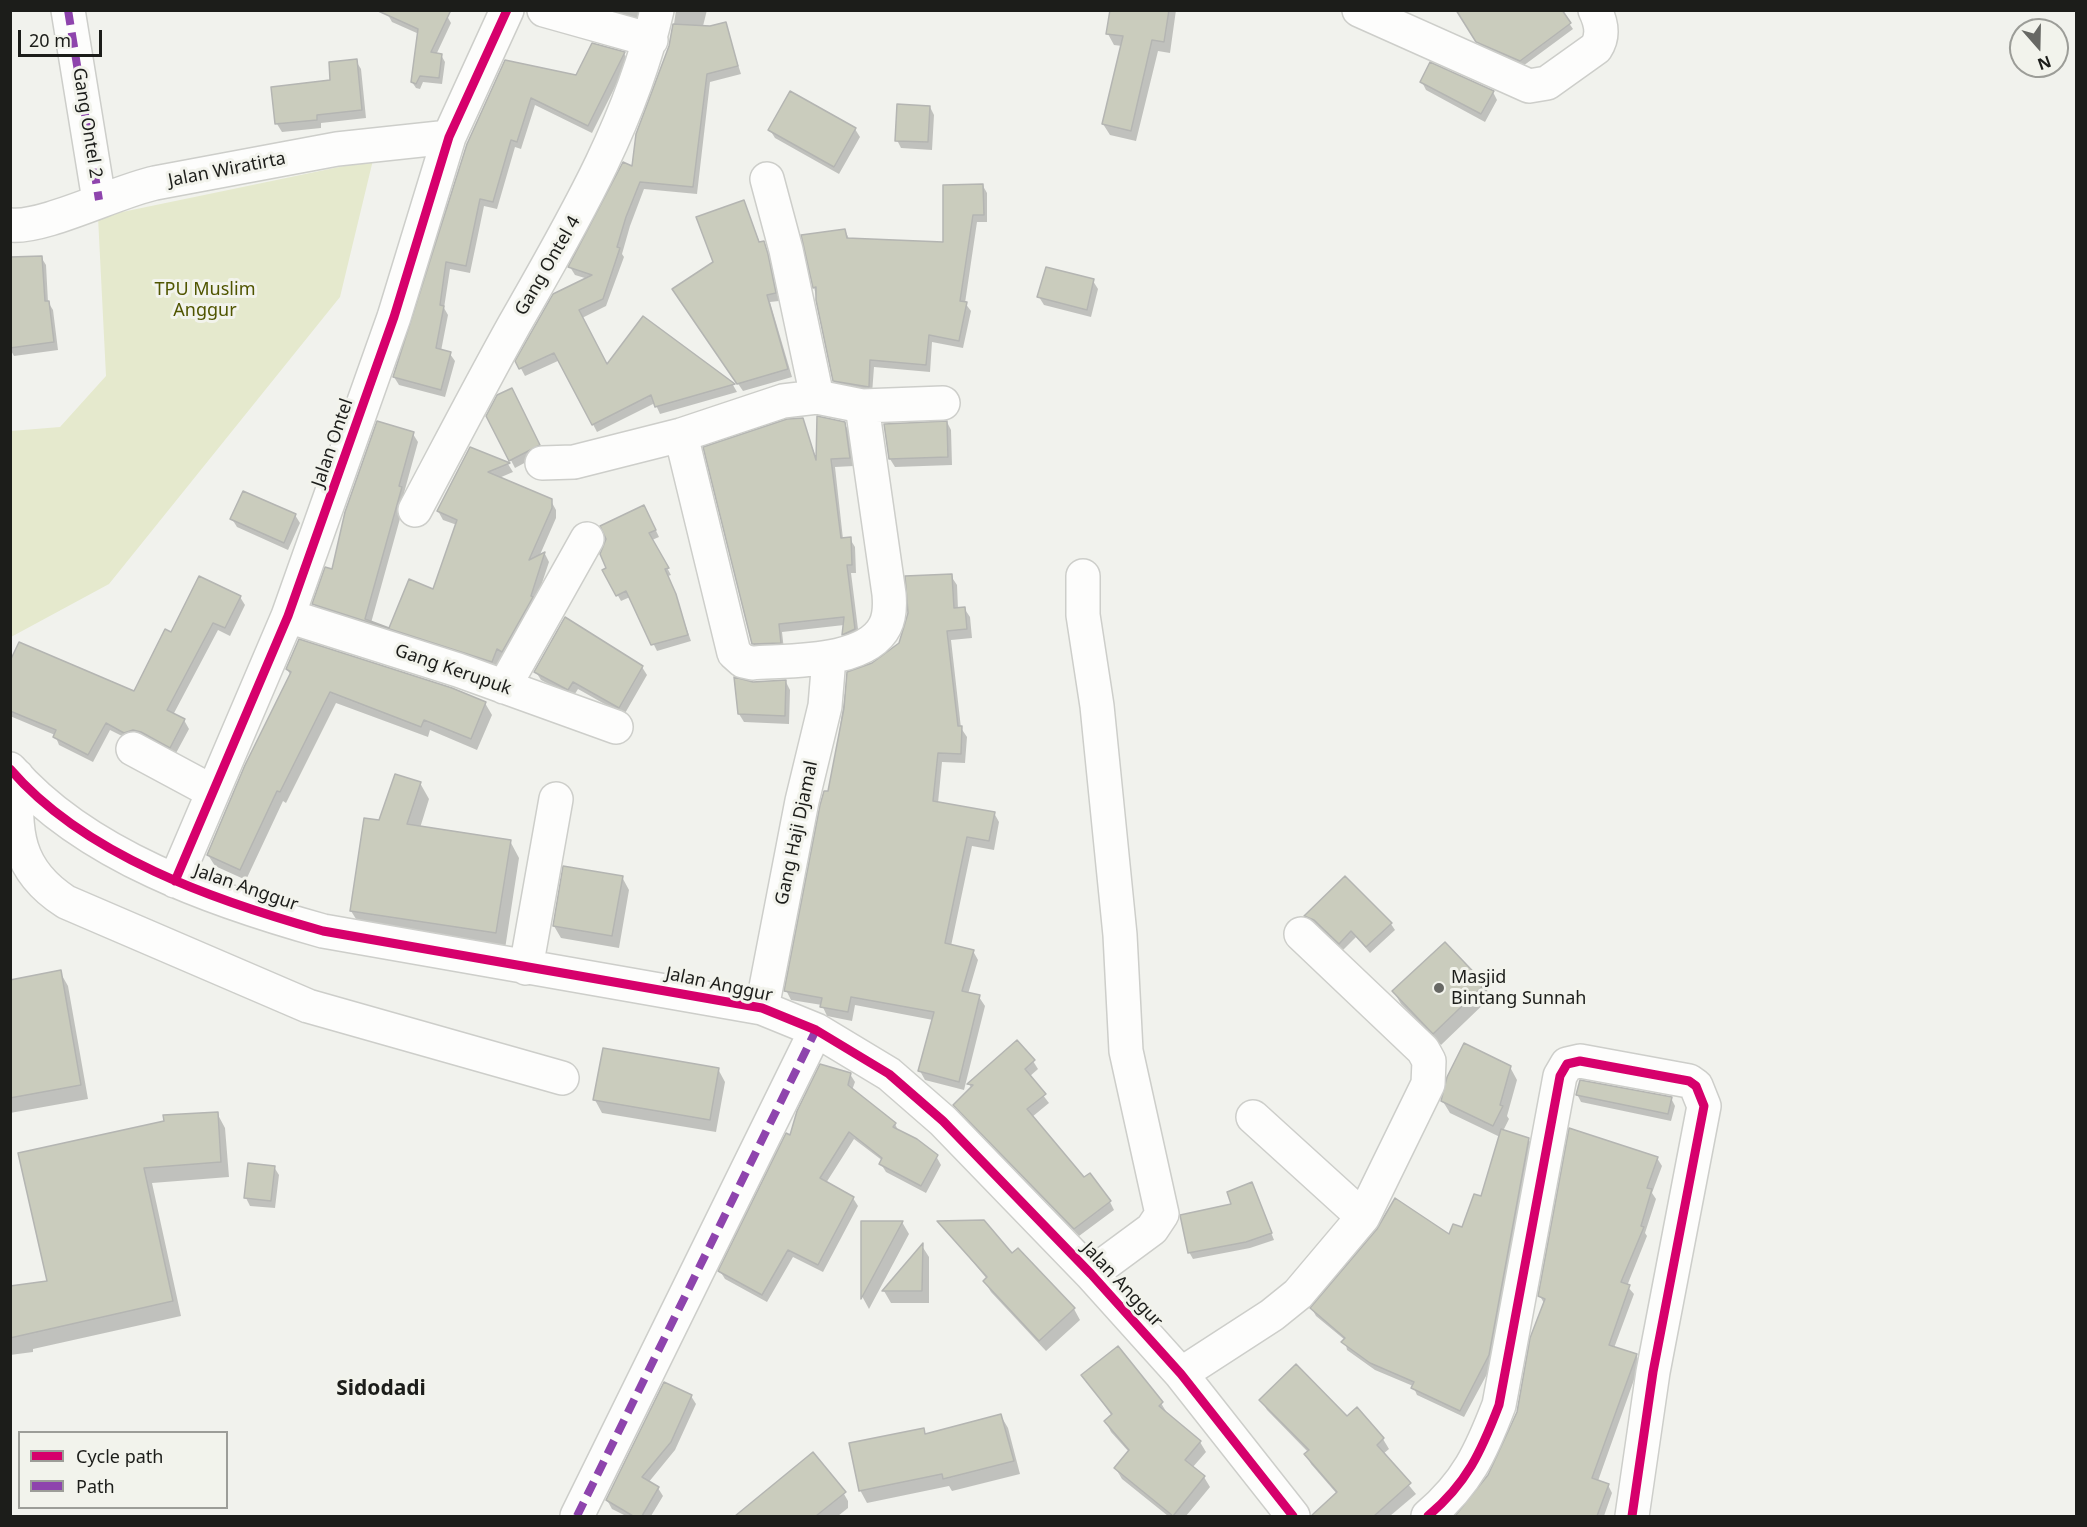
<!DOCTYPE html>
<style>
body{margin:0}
#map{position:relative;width:2087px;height:1527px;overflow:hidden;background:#f1f2ed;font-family:"Noto Sans",sans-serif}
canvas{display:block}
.frame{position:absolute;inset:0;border:12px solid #1c1d1a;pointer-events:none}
.legend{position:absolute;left:18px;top:1431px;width:210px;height:78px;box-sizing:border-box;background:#f2f3ec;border:2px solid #9c9d98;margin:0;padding:8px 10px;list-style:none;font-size:18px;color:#1c1d1a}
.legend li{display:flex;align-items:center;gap:12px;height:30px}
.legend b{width:30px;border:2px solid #9c9d98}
.north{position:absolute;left:2009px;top:18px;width:60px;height:60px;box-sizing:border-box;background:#f2f3ec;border:2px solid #9c9d98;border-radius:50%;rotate:160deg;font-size:16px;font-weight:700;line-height:24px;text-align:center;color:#1c1d1a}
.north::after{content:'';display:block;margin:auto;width:21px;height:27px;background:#676864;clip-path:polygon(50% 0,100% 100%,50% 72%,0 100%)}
.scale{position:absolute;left:18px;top:30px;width:84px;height:27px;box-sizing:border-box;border:3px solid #1c1d1a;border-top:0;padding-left:8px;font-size:18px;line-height:21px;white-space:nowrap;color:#1c1d1a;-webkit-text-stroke:4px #f2f3ec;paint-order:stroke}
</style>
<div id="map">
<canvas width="2087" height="1527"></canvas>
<div class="frame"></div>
<ul class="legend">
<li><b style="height:8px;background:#d6006c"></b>Cycle path</li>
<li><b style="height:8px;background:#8e44ad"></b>Path</li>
</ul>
<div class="north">N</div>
<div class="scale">20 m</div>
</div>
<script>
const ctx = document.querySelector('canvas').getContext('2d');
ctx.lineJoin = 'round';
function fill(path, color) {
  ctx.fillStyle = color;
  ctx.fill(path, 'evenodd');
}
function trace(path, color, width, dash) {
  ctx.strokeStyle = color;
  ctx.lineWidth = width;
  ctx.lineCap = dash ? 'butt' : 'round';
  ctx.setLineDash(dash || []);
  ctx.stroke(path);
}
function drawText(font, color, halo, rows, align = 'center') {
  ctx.font = font + ' "Noto Sans",sans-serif';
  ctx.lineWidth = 6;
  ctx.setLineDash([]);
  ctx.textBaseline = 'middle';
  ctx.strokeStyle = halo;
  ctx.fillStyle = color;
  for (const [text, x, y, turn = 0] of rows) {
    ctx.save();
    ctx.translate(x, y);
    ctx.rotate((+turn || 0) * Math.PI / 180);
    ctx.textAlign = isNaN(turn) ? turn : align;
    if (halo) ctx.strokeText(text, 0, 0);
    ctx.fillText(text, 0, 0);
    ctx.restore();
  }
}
fill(new Path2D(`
 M373 160 340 297 109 584 11 637V431L60 427 106 376 98 217Z`), '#e5e9cd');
fill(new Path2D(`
 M588 10H647L641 26Z
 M676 10H707L702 30 725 24 741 74 710 82 697 194 644 189 630 226 622 254 624 257 606 306 582 318 607 367 643 318 733 385 737 392 660 414 655 403 597 432 560 360 525 376 517 361 588 279 575 275 570 267 633 168 671 45Z
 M1111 10H1176L1170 53 1158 51 1136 141 1110 135 1103 124 1122 46 1114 45 1108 34Z
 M1457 10H1560L1573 29 1523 66 1480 46Z
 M388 15 447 16 451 23 436 55H441L445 62 442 84 423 82 420 89 416 88 412 82 419 34 392 22Z
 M624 53 628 61 592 133 535 105 521 149 515 147 497 209 484 206 470 273 450 269 444 308 448 315 441 351 450 354 455 361 445 397 399 385 394 377 506 62 576 76Z
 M356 61 361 69 366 118 321 123V128L282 132 277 124 273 88 332 82Z
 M1422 82 1493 92 1497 100 1485 122 1426 90Z
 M930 107 934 115 932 150 901 148 897 140Z
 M855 129 860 137 839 174 775 138 770 130Z
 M983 186 987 193V222H977L965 303 971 311 963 348 932 342 930 372 874 367 872 394 839 388 834 381 814 287 845 230 849 239 945 244Z
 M743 201 760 243H763L768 251 779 301 770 302 792 377 743 391 679 297 715 262Z
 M41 257 46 265 48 302 53 310 58 350 14 356 10 349V259Z
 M1093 281 1098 289 1091 317 1044 305 1039 297Z
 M516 398 543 453 515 468 488 416Z
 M802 420 817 460 844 423 849 431 854 466 835 467 843 539H850L855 547 856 573H851L859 637 847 642 843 634 844 625 782 632 784 650 757 651 752 642Z
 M947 422 951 430 952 465 895 467 890 459Z
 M413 434 418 442 404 493 406 497 371 623 390 630 410 581 434 591 457 525 443 520 438 511 470 449 508 464 513 472 499 478 551 501 556 510V518L539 557 545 554 549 562 535 604 507 660 502 656 497 670 319 613 314 604Z
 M648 514 659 537 652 540 671 575 668 576 691 641 657 651 630 597 621 601 604 571 608 568 607 538Z
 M295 515 300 523 288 550 237 527 232 519Z
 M951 576 957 585 958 609 964 608 970 617 972 638 951 640 961 728 967 737 965 763 942 762 938 803 994 813 999 822 994 850 972 846 951 946 973 951 978 960 968 994 979 997 985 1006 964 1090 925 1080 920 1071 933 1020 855 1005 852 1021 827 1016 822 1005 791 1000 786 990 830 793 848 673 872 664 900 644Z
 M240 597 245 605 230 636 218 630 173 715 184 720 189 729 175 755 130 740 110 730 93 762 59 745 55 735 10 716V665L135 693 172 634Z
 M642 667 647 675 624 715 578 689 573 697 541 680 536 672Z
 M287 669 485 703 492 715 477 750 430 730 428 737 336 703 286 803 283 801 246 880 215 866 208 855 291 676Z
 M786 682 790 690 789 724 744 722 739 714Z
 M420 783 429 799 420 828 510 841 519 858 505 949 361 927 351 911 380 822Z
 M622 877 629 890 619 948 561 938 554 926Z
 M1306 916 1391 924 1395 930 1370 953 1356 937 1343 950 1319 927 1310 922Z
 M60 972 68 986 88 1099 10 1113V981Z
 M1484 985 1491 997 1441 1045 1401 1004 1394 992Z
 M1033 1061 1038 1069 1029 1077 1049 1103 1032 1117 1084 1180 1110 1202 1114 1210 1079 1236 960 1113 955 1105 972 1089 969 1084Z
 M1510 1067 1517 1080 1507 1116 1509 1119 1503 1131 1528 1139 1533 1146 1493 1363 1464 1417 1417 1395 1413 1386 1375 1370 1347 1350 1345 1340 1316 1316 1312 1309 1463 1229 1482 1198 1500 1137 1450 1113 1442 1100Z
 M718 1069 725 1082 716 1132 602 1113 595 1100Z
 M850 1074 855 1082 852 1090 895 1124 899 1132 936 1156 941 1165 926 1193 886 1172 881 1164 883 1161 854 1139 826 1183 853 1198 858 1206 823 1272 793 1257 767 1302 725 1279 720 1271 791 1137Z
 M1577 1094 1671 1098 1675 1106 1671 1121 1581 1102Z
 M217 1113 225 1128 229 1177 152 1183 181 1316 33 1349V1352L10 1355V1287L48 1282 165 1122Z
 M1657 1158 1662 1166 1652 1193 1656 1199 1645 1233 1647 1236 1627 1286 1634 1294 1614 1348 1636 1355 1640 1363 1598 1481 1608 1485 1612 1493 1604 1516H1458L1488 1477 1519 1409 1545 1305 1540 1296Z
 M274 1167 279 1175 275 1208 250 1206 246 1198Z
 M1252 1184 1274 1240 1250 1248 1193 1259 1189 1252Z
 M863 1222H902L909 1234 869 1309 863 1298Z
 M940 1222 1012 1256 1074 1309 1080 1320 1046 1351 991 1292 985 1282 987 1279Z
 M922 1246 929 1257V1303H891L884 1291Z
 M1083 1375 1161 1403 1167 1413 1200 1442 1206 1452 1192 1468 1204 1477 1210 1487 1186 1516H1168L1122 1479 1116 1469 1129 1452 1111 1432 1106 1422 1112 1416Z
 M691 1396 696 1404 675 1450 648 1483 658 1488 663 1496 651 1516H626L612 1509 607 1500Z
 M1261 1400 1347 1418 1357 1410 1383 1439 1389 1449 1383 1454 1416 1494 1390 1516H1323L1319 1510 1337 1494 1311 1464 1306 1454 1308 1452 1267 1410Z
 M1001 1416 1008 1428 1020 1474 952 1491 949 1486 867 1503 860 1490 924 1430 926 1435Z
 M813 1454 840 1487 848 1501V1508L838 1516H738Z`), '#0003');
const building = new Path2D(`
 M376 10H451L431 52 442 54 439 78 420 76 416 84 411 82 418 29Z
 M1110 10H1169L1164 42 1152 40 1131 131 1102 124 1123 36 1106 34Z
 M1456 10H1562L1571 23 1520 61 1476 42Z
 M726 22 738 66 707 74 693 187 640 182 626 217 617 247 620 248 603 299 579 310 607 364 643 316 735 384 655 407 651 395 592 425 554 353 519 369 515 361 553 294 592 275 568 267 623 162 632 166 636 134 669 46 673 24 710 26Z
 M592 43 625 52 588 126 531 98 517 142 511 140 493 202 480 199 466 266 446 262 440 305 444 306 436 348 451 352 441 390 393 377 467 144 505 60 576 75Z
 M357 59 362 110 317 115V120L275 124 271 87 330 80 329 62Z
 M1430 62 1494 91 1481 114 1420 82Z
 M790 91 856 128 834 167 768 130Z
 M897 104 930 106 928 142 895 141Z
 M983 184 984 215H973L960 301 967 302 959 341 929 335 926 365 870 360 869 387 833 381 816 300V287L813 288 801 235 845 229 847 238 943 242V185Z
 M744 200 759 242 764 241 768 254 776 293 767 295 788 369 737 384 672 289 713 262 696 217Z
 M42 256 45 301H49L54 342 10 348V257Z
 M1046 267 1094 279 1087 310 1037 297Z
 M512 388 540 445 509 461 486 416 497 395Z
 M817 416 845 422 850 458 831 459 841 538 851 537 852 565H847L855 629 842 635 844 617 779 624 781 643 752 644 703 447 787 419 803 418 816 460Z
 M377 421 414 432 399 486 402 487 365 619 389 628 409 579 433 589 457 520 437 511 470 447 510 463 488 472 552 499V508L529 560 545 552 531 596 533 597 502 652 497 649 492 662 312 604 325 567 332 569 345 512Z
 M947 421 948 457 889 459 884 424Z
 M243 491 296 514 284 543 230 519Z
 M644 505 656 530 649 533 669 568 665 569 676 594 688 635 651 645 626 591 616 596 602 570 606 568 600 554 606 539 600 526Z
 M952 574 954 608 965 607 967 629 947 631 958 726H962L961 754 938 753 933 801 995 812 989 841 967 837 945 943 974 950 962 991 980 995 959 1082 918 1071 934 1012 851 997 848 1012 820 1007 822 998 784 991 820 805 824 791H828L844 708 847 672 872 663 899 643 908 613 905 576Z
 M199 576 241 596 225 628 213 623 167 710 185 719 170 748 141 732 133 730 124 733 106 723 88 755 53 737 56 730 10 711V661L19 642 134 691 165 629 171 632Z
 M565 617 643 666 619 708 573 682 568 690 534 672Z
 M299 639 452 688 486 702 471 739 424 720 421 727 330 692 280 792 277 791 240 870 207 855 245 765 291 672 286 669Z
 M734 677 753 682 786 680 785 716 738 714Z
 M395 774 421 782 407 824 511 840 496 933 350 911 364 818 379 820Z
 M563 866 623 876 612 936 553 926Z
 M1345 876 1392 923 1366 947 1351 931 1339 944 1314 920 1304 916Z
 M1445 942 1485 984 1433 1034 1392 991Z
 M61 970 81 1085 10 1098V980Z
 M1017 1040 1035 1060 1025 1069 1046 1094 1027 1109 1084 1177 1090 1173 1111 1201 1074 1229 953 1105 973 1085 967 1084Z
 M1464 1043 1511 1066 1500 1105 1503 1106 1493 1126 1441 1101 1447 1077Z
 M603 1048 719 1068 710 1120 593 1100Z
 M820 1064 851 1073 848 1085 896 1123 893 1127 917 1139 938 1155 921 1186 879 1164 882 1158 849 1132 820 1178 854 1197 818 1265 788 1250 762 1295 718 1271 786 1133 790 1135 797 1111Z
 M1580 1080 1672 1097 1668 1114 1576 1095Z
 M218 1112 221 1162 144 1168 173 1301 10 1338V1286L47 1281 18 1153 164 1121 163 1115Z
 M1569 1128 1658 1157 1647 1188 1652 1189 1641 1226 1644 1227 1621 1282 1630 1285 1609 1345 1637 1354 1592 1478 1609 1484 1597 1516H1455L1488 1475 1517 1412 1530 1338 1545 1299 1538 1296Z
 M1501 1129 1529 1138 1489 1355 1460 1411 1411 1388 1414 1382 1370 1363 1341 1342 1345 1338 1310 1308 1377 1229 1395 1198 1449 1234 1453 1224 1462 1227 1474 1194 1481 1196Z
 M248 1163 275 1166 271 1201 244 1198Z
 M1252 1182 1272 1233 1246 1242 1188 1253 1180 1215 1231 1204 1227 1192Z
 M984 1220 1012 1253 1018 1248 1075 1308 1039 1341 983 1281 987 1277 937 1221Z
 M861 1221H903L861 1299Z
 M923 1243 922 1291H882Z
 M1118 1346 1163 1402 1159 1406 1201 1441 1185 1460 1205 1476 1173 1516 1114 1468 1129 1450 1104 1421 1112 1414 1081 1375Z
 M1296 1364 1347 1416 1357 1407 1384 1438 1377 1445 1411 1483 1374 1516H1311L1337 1492 1304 1454 1309 1450 1259 1400Z
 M664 1382 692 1395 671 1442 642 1477 659 1487 642 1516H633L606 1500Z
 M1001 1414 1014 1461 943 1479 942 1474 859 1491 849 1443 924 1428 925 1434Z
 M813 1452 846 1492 816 1516H735Z`);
fill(building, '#caccbd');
trace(building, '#b4b5b2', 1.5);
const minor = new Path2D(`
 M68 10 99 200
 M544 10 651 40
 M1359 10 1529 86 1547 83 1596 48C1604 36 1601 22 1595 10
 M767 179 786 250 817 397
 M10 225C43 229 117 191 155 183L337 149 449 137
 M681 435 734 653 743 661 752 663C789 660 866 664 885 626 890 616 890 605 889 594L862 406
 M542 463 574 462 681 435 783 401 817 397 862 406 943 403
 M415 510C448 448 480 386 514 325 571 225 631 124 657 10
 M1083 576V615L1097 706 1120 935 1126 1051 1162 1214 1152 1229 1091 1274
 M288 616 458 670 616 727
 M504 687 587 539
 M133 749 213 792
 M10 769C85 856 216 901 323 931L762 1008 816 1030 889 1074 943 1121 1091 1274 1181 1374 1293 1516
 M17 776C15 832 15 869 66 902L308 1006 562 1078
 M175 881 288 616 394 317 449 137 507 10
 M526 968 556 799
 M762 1008 802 801 825 706 829 658
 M1253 1117 1363 1217
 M1181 1374 1272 1315 1298 1294 1363 1217 1428 1084 1429 1061 1423 1050 1301 934
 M577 1516 816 1030
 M1428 1516C1467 1483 1481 1452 1499 1405L1560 1076 1567 1064 1580 1061 1689 1081 1696 1086 1704 1106 1653 1372 1632 1516`);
trace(minor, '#cdceca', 36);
trace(minor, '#fdfdfc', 33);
trace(new Path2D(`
 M68 10 99 200
 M577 1516 816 1030`), '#8e44ad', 8, [15, 8]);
trace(new Path2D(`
 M10 769C85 856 216 901 323 931L762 1008 816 1030 889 1074 943 1121 1091 1274 1181 1374 1293 1516
 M175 881 288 616 394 317 449 137 507 10
 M1428 1516C1467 1483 1481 1452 1499 1405L1560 1076 1567 1064 1580 1061 1689 1081 1696 1086 1704 1106 1653 1372 1632 1516`), '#d6006c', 9);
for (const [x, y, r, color] of [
 [1439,988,6,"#676864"]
]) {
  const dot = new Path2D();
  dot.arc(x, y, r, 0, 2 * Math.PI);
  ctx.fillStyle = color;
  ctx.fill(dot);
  trace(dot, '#f2f3ec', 2);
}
drawText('18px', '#1c1d1a', '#f2f3ec', [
 ["Gang Ontel 2",87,123,81],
 ["Jalan Wiratirta",227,170,-11],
 ["Gang Ontel 4",548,266,-60],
 ["Jalan Ontel",333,443,-71],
 ["Gang Kerupuk",453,670,19],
 ["Gang Haji Djamal",797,833,-78],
 ["Jalan Anggur",246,888,19],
 ["Jalan Anggur",719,985,12],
 ["Jalan Anggur",1122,1285,47]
]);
drawText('18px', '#505501', '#f2f3ec', [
 ["TPU Muslim",205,290],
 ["Anggur",205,311]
]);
drawText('18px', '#1c1d1a', '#f2f3ec', [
 ["Masjid",1451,978],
 ["Bintang Sunnah",1451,999]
], 'left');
drawText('bold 21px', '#1c1d1a', '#f2f3ec', [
 ["Sidodadi",381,1389]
]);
</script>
